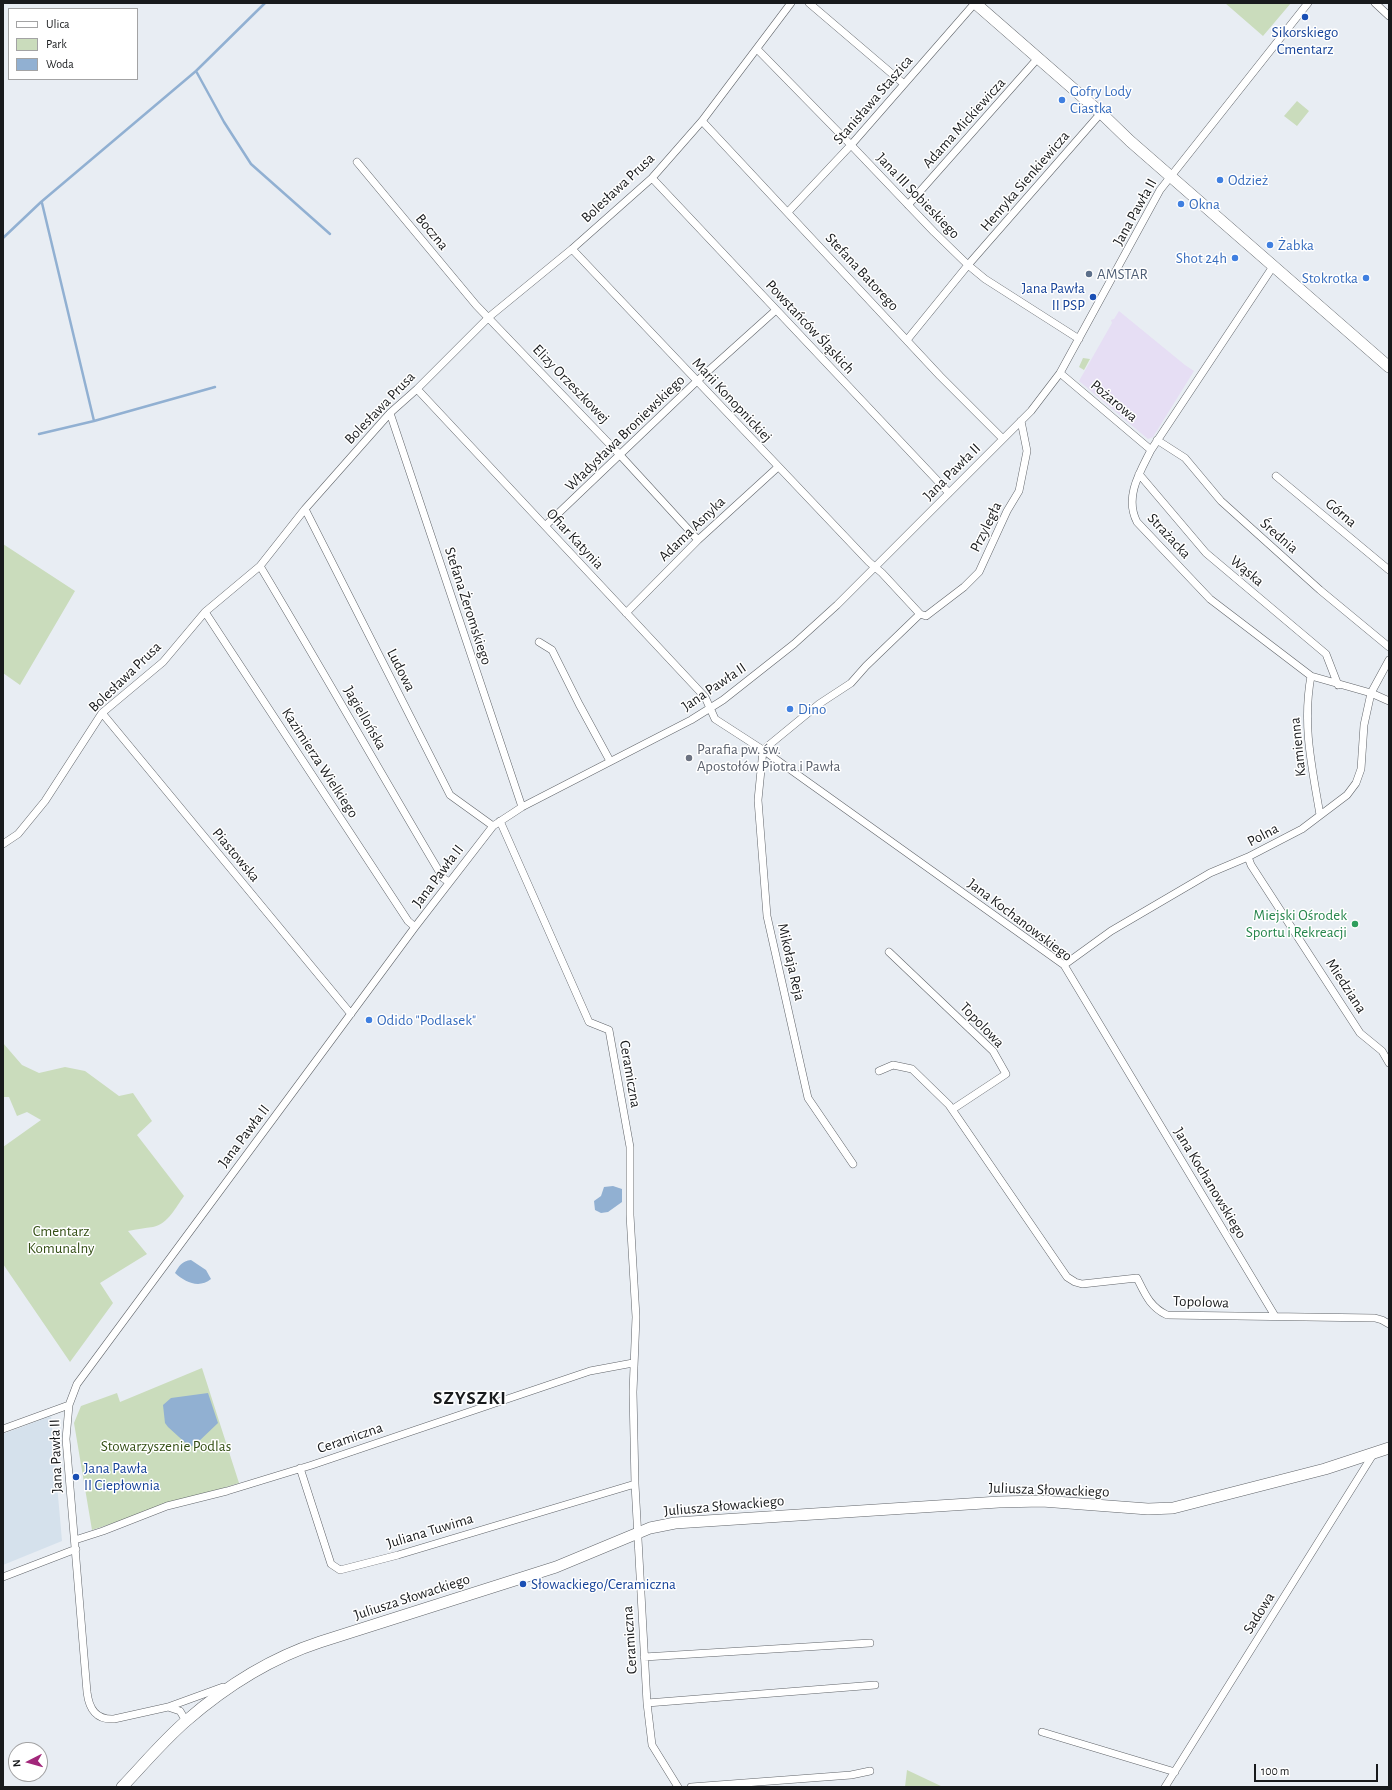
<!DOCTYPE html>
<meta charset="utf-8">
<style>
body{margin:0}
#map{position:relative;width:1392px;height:1790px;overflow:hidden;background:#e8edf3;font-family:"Alegreya Sans",sans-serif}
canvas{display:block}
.frame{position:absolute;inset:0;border:4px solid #181a1c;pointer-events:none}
.legend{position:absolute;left:8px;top:8px;width:130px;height:72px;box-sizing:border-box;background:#fff;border:1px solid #a3a3a4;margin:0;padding:5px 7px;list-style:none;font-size:12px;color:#181a1c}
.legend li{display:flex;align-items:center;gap:8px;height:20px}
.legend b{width:20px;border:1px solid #a3a3a4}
.north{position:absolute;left:8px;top:1742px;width:40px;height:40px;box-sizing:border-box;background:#fff;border:1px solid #a3a3a4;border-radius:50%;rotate:264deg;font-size:11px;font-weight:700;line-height:16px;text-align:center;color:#181a1c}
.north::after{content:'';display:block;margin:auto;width:14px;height:18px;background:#a2277b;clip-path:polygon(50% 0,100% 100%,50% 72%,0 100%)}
.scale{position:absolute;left:1254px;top:1764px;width:124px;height:18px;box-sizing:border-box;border:2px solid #181a1c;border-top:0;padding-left:5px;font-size:12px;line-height:14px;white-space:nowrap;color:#181a1c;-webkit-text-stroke:3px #fff;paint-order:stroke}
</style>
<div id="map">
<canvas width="1392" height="1790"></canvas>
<div class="frame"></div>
<ul class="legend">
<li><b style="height:5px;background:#fff"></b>Ulica</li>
<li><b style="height:11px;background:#cadcbc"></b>Park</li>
<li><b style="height:11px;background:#91b0d2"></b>Woda</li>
</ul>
<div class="north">N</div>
<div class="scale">100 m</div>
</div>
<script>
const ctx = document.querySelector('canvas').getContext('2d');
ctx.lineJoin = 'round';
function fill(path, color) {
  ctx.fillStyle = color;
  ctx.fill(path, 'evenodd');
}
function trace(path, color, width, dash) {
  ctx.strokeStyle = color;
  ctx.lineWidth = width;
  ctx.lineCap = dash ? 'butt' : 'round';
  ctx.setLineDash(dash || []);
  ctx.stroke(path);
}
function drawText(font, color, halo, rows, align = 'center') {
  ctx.font = font + ' "Alegreya Sans",sans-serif';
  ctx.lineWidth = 3;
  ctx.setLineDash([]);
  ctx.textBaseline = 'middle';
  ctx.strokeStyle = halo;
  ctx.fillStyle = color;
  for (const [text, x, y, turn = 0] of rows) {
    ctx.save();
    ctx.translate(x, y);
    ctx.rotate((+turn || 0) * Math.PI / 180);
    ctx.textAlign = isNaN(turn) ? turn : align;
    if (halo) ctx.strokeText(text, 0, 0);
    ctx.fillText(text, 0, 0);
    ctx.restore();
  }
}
fill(new Path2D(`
 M1119 311 1185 365 1194 371 1153 437 1148 439 1079 381 1112 323 1111 320 1114 319Z`), '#e6def4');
fill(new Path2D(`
 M51 1416 62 1541 3 1565V1434Z`), '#d5e1ec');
fill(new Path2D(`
 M1225 3H1291L1263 36Z
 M1297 101 1309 111 1297 126 1284 116Z
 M1083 358 1090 359 1084 370 1079 367Z
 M3 544 75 591 20 685 3 673Z
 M3 1043 22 1065 39 1073 65 1067 85 1071 119 1096 133 1093 152 1121 137 1135 184 1196C176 1207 168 1224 153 1227 145 1228 137 1229 128 1231L147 1254 100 1283 113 1303 70 1362 3 1264V1147L41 1120 27 1112 17 1116 9 1097H3Z
 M202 1368 239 1483 92 1530 74 1423 81 1406 117 1393 120 1402Z
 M907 1770 943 1787H905Z`), '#cadcbc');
fill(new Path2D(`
 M613 1186 622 1189V1202L608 1212 601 1213 595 1210 594 1201 601 1196 604 1187Z
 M191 1260 206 1270 211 1279C199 1289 185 1282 175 1273 179 1266 182 1261 191 1260Z
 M208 1393 218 1423 196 1444 190 1447 168 1427 165 1423 163 1405 171 1398Z`), '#91b0d2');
trace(new Path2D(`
 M196 71 224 122 251 164 330 234
 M3 238 41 202 196 71 265 3
 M94 421 215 387
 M39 434 94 421 42 203`), '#91b0d2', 2.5);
const street = new Path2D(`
 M809 3 904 84
 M1375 3 1389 16
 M757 49 851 145 934 232 968 265 985 279 1079 339
 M702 121 940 376 1003 439
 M357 162 476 305 620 455 698 540
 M652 178 949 493
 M908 205 1038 58
 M788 212 851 145 975 3
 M572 249 869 562 882 573 920 614 926 616 964 587 979 572 1007 511 1019 491 1027 451 1021 421
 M1274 265 1151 450C1140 472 1124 497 1137 522L1210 599 1311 676 1371 693 1389 701
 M907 340 968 265 1101 113
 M1060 373 1151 450
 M417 389 705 697 715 719 763 750 1064 965 1275 1316
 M390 413 522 807
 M1157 440 1185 458 1221 501 1320 590 1389 647
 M1139 474 1206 553 1326 654 1338 685
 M1276 476 1389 570
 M305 509 450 795 493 826
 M545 526 697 381 776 310
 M260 566C322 669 381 774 443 878L449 882
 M205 612 408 921 415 927
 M626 613 698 540 778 467
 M539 642 552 650 579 704 610 761
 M1311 676C1302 725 1312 767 1320 815
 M102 713 351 1014
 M500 821 589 1022 609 1030 630 1147V1215L636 1317 633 1392 635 1484 647 1703 652 1745 678 1787
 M3 844 18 834 45 801 102 713 163 662 205 612 260 566 305 509 390 413 417 389 489 317 572 249 652 178 702 121 791 3
 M1248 857 1251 865 1360 1033 1382 1051 1389 1063
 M889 952 993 1051 1006 1074 953 1109
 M1064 965 1111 931 1210 873 1248 857 1302 829 1347 795 1356 783 1361 769 1364 725 1371 693 1389 660
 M879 1071 893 1065 912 1069 949 1105 1067 1277 1075 1282 1082 1284 1137 1278C1145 1294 1150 1307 1167 1315L1375 1318 1382 1320 1389 1324
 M853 1164 808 1098 767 916 758 800 763 750 819 704 851 683 866 666 920 614
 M3 1429 69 1405
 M300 1468 331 1564 340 1570 398 1555 635 1484
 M75 1540 103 1531 167 1506 227 1491 312 1465 590 1371 633 1363
 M3 1577 76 1549
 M644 1657 870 1643
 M223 1687 168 1707 114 1719C96 1720 89 1709 87 1692L66 1439 69 1405 77 1384 415 927 493 826 522 807 691 720 723 700 794 644 837 605 1031 411 1060 373 1160 190 1308 3
 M647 1703 875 1685
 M168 1707 180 1711 186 1721
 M1042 1732 1175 1772
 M691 1787 851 1775 870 1771
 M1165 1787 1374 1453`);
const secondary = new Path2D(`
 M975 3 1101 113 1130 141 1389 367
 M122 1787C143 1765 163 1741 186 1721 225 1687 271 1658 320 1642L556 1567 650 1528 675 1523 999 1502 1042 1501 1148 1509 1173 1508 1325 1469 1389 1448`);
trace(street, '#606469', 8);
trace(secondary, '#606469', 12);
trace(street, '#fff', 7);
trace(secondary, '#fff', 11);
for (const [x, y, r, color] of [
 [1305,17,4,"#1a4fb4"],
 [1062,100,4,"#3f7fe0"],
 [1220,180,4,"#3f7fe0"],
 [1181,204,4,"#3f7fe0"],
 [1270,245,4,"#3f7fe0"],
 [1235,258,4,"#3f7fe0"],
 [1089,274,4,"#5c6f8a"],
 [1366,278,4,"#3f7fe0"],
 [1093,297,4,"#1a4fb4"],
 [790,709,4,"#3f7fe0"],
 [689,758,4,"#6b7280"],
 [1355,924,4,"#2e9e5b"],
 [369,1020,4,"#3f7fe0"],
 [76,1477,4,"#1a4fb4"],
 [523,1584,4,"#1a4fb4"]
]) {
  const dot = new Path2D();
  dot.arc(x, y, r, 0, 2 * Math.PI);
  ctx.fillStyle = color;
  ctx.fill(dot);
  trace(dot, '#fff', 1.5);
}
drawText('15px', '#164399', '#fff', [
 ["Sikorskiego",1305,32,"center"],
 ["Cmentarz",1305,49,"center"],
 ["Jana Pawła",1085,288,"right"],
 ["II PSP",1085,305,"right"],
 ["Jana Pawła",84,1468],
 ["II Ciepłownia",84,1485],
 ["Słowackiego/Ceramiczna",531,1584]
], 'left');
drawText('15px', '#366cbe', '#fff', [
 ["Gofry Lody",1070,91],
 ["Ciastka",1070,108],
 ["Odzież",1228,180],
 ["Okna",1189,204],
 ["Żabka",1278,245],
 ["Shot 24h",1227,258,"right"],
 ["Stokrotka",1358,278,"right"],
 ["Dino",798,709],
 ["Odido \"Podlasek\"",377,1020]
], 'left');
drawText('15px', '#181a1c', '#fff', [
 ["Stanisława Staszica",873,100,-49],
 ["Adama Mickiewicza",964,123,-48],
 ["Henryka Sienkiewicza",1025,181,-49],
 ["Bolesława Prusa",618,188,-43],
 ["Jana III Sobieskiego",918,196,46],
 ["Jana Pawła II",1135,212,-61],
 ["Boczna",432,232,50],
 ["Stefana Batorego",862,272,47],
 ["Powstańców Śląskich",810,327,47],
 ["Elizy Orzeszkowej",571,384,46],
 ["Marii Konopnickiej",732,400,47],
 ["Pożarowa",1114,401,40],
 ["Bolesława Prusa",380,408,-46],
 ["Władysława Broniewskiego",625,433,-44],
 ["Jana Pawła II",952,472,-45],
 ["Górna",1341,513,40],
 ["Przyległa",986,527,-64],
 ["Adama Asnyka",692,529,-44],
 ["Strażacka",1169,536,47],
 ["Średnia",1279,536,41],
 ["Ofiar Katynia",575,539,47],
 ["Wąska",1247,571,40],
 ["Stefana Żeromskiego",468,606,72],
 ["Ludowa",401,670,63],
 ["Bolesława Prusa",125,677,-44],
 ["Jana Pawła II",714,687,-34],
 ["Jagiellońska",365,718,60],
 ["Kamienna",1298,747,-96],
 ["Kazimierza Wielkiego",320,763,57],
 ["Polna",1263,835,-28],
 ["Piastowska",236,855,50],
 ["Jana Pawła II",438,876,-53],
 ["Jana Kochanowskiego",1020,920,37],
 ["Mikołaja Reja",791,962,77],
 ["Miedziana",1346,986,57],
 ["Topolowa",982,1025,46],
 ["Ceramiczna",630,1074,80],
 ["Jana Pawła II",244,1136,-53],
 ["Jana Kochanowskiego",1210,1183,59],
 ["Topolowa",1201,1302,2],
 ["Ceramiczna",350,1438,-19],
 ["Jana Pawła II",56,1456,-92],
 ["Juliusza Słowackiego",1049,1490,2],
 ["Juliusza Słowackiego",724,1506,-5],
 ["Juliana Tuwima",430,1531,-17],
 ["Juliusza Słowackiego",412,1597,-18],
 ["Sadowa",1259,1613,-58],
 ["Ceramiczna",630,1640,-94]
]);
drawText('15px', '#4e5e75', '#fff', [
 ["AMSTAR",1097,274]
], 'left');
drawText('15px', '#5b616d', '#fff', [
 ["Parafia pw. św.",697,749],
 ["Apostołów Piotra i Pawła",697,766]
], 'left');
drawText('15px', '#27864d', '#fff', [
 ["Miejski Ośrodek",1347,915],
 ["Sportu i Rekreacji",1347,932]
], 'right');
drawText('15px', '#344f15', '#fff', [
 ["Cmentarz",61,1231],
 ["Komunalny",61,1248],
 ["Stowarzyszenie Podlas",166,1446]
]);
ctx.letterSpacing = '1px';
drawText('bold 19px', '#181a1c', '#fff', [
 ["SZYSZKI",470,1398]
]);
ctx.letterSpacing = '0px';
</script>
